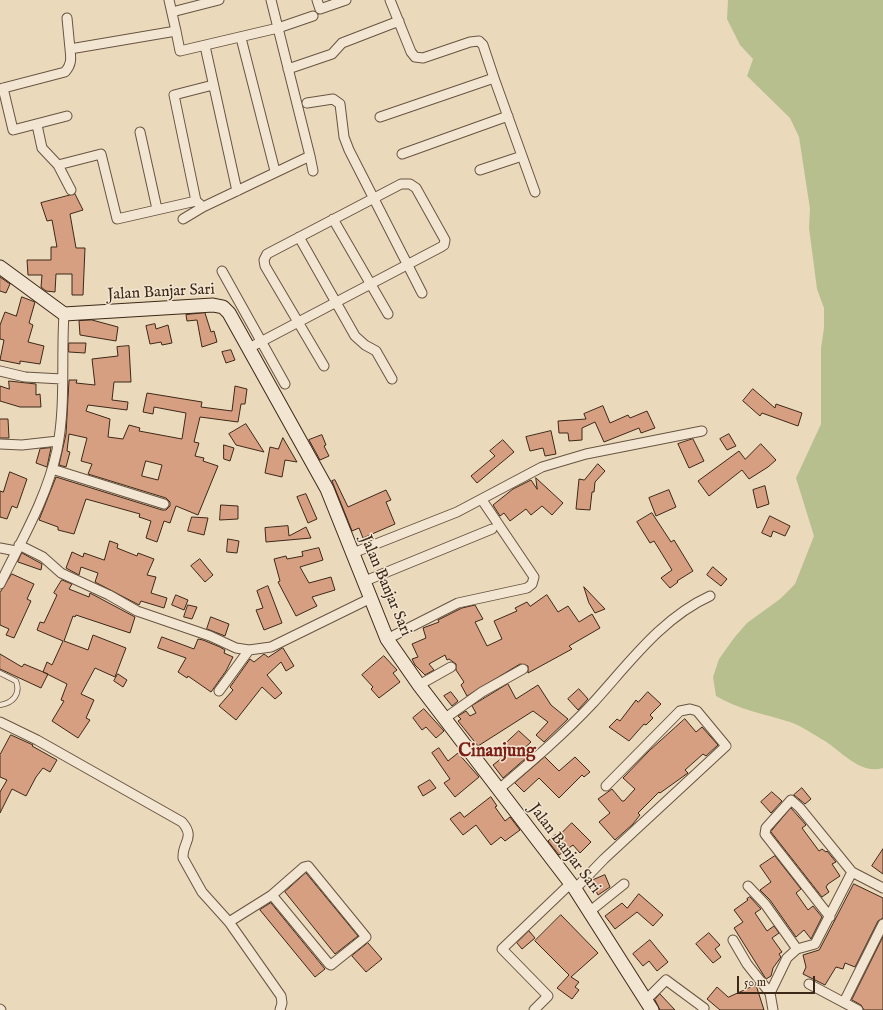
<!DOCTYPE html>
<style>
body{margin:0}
#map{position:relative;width:883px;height:1010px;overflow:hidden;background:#ebd9bc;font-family:"IM FELL English",serif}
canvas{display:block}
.scale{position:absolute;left:737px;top:976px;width:78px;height:18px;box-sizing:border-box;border:2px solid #3d2818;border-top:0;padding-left:5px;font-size:12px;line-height:14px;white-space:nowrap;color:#3d2818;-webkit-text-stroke:3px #f2e6d3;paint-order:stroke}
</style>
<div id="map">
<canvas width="883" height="1010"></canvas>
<div class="scale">50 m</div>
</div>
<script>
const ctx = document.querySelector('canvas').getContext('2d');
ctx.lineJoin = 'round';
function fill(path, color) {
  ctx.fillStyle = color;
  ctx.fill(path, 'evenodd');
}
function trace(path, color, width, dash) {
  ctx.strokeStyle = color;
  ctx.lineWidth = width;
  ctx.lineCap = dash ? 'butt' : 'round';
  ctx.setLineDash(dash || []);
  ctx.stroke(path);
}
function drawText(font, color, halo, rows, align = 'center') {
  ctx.font = font + ' "IM FELL English",serif';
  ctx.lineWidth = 3;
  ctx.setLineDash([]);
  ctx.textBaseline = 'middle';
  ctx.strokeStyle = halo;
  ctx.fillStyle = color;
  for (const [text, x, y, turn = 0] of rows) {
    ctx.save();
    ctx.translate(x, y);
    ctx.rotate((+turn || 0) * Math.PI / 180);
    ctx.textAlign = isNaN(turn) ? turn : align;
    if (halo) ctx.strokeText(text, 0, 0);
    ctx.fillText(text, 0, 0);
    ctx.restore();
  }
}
fill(new Path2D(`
 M728 0H883V768C861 775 842 752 825 741 814 735 802 726 790 722 765 714 739 710 716 696L713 677 719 659 734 638 747 623 780 599 795 584 814 536 796 478 821 424V348L824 328V308L817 289 809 228 810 209 799 137 790 118 747 76 753 59 740 45 727 19Z`), '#b8bf8f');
const building = new Path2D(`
 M75 194 83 210 70 214 76 248H85L83 295H72V274H56L55 292 46 291 41 287 42 275H28L27 260H51V247H57L52 220 47 221 41 203Z
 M0 277 10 284 6 293 0 291Z
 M22 297 35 302 29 323 33 325 28 342 44 346 40 364 20 361V364L0 360 4 340 0 339V325L5 312 16 316Z
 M205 313 211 332 214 331 217 342 202 347 197 320 187 321 186 315Z
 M92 320 118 327 116 341 80 335 79 321Z
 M155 324 156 329 168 325 172 343 162 345 161 342 150 344 146 326Z
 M69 343H86L85 353 69 352Z
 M129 346 131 382H114L112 400 128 402 127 410 88 405 86 411 110 419 108 437 123 439 129 425 140 428 139 431 182 439 186 413 154 407 153 414 143 412 147 393 202 402 201 407 232 411 235 386 247 389 245 404H241L238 422 200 417 194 442 199 443 195 456 204 458 203 461 218 466 198 515 176 506 170 523 164 521 157 542 146 538 151 521 139 517 140 514 86 499 74 534 58 530V527L39 520 56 477 162 510H166L170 506V502L166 498 88 474 92 464 81 461 87 438 69 434 67 451 70 452 66 467 59 465 66 434 69 380H77L76 383 95 385 92 359 118 356 117 347ZM146 461 162 465 158 480 142 476Z
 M231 350 235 360 226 363 222 352Z
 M9 381 36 384V395L40 394 41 407H20L0 401V386L9 389Z
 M753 389 775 408 776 404 802 413 798 426 762 413 760 416 743 401Z
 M603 406 610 423 628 415 630 418 647 411 655 428 641 433 639 428 604 442 595 422 582 428V440L569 441 568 433H559L558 421 586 419 584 414Z
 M0 419H8L9 438H0Z
 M246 424 264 452 236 445 229 434Z
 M551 431 556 454 545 456 543 448 530 451 526 437Z
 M729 434 736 446 727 450 720 439Z
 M322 435 326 445 324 446 329 456 320 460 309 440Z
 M283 438 297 462 285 460 282 477 265 473 270 447 278 449Z
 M693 439 704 461 689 468 678 444Z
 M503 440 514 452 477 483 471 476 495 456 490 451Z
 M761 444 776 460 768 467 749 479 742 470 709 496 698 481 739 451 745 459Z
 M224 445 234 448 230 461 224 459Z
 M51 448 47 467 36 463 40 449Z
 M598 464 605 471 595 482 594 492H592L590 510 576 509 579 479 584 480Z
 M10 472 27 479 17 508 12 506 7 519 0 517V491L3 492Z
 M536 478 563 503 552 515 542 506 531 515 526 509 510 521 504 513 500 516 493 505 513 489 531 480 537 489Z
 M335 480 348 507 386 490 391 500 386 502 395 524 363 538 359 528 352 531 332 481Z
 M765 486 769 504 757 508 753 490Z
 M669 490 676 507 656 516 649 498Z
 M306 494 317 519 308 523 297 497Z
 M221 505 238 506V519L220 520Z
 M652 513 671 542 674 540 693 571 677 581 678 582 670 588 661 578 672 570 654 541 650 543 637 522Z
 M770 516 790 526 785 536 773 531 771 537 762 533Z
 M192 517 208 518 204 535 188 531Z
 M288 526 289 536 306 527 311 538 266 542 265 528Z
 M228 539 239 541 237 553 227 552Z
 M110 541 118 544 117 548 137 556 138 553 154 559 147 575 156 577 151 593 167 598 164 608 141 601 139 605 95 582 98 573 81 567 79 575 66 568 72 552 83 557 84 553 104 560Z
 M319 548 323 560 300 567 309 583 331 577 335 590 312 597 317 606 296 616 278 582 280 581 274 559 286 556 287 559 303 556 302 552Z
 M22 553 42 564 41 570 18 562Z
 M200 559 213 575 205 582 191 566Z
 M713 567 727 579 721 586 707 575Z
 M12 574 34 584 27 599 31 601 14 638 6 635 9 629 0 625V593Z
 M62 580 72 584 69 589 89 597 90 593 135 617 130 633 76 615 75 617 73 616 64 641 88 650 93 635 126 648 115 677 95 668 81 694 94 700 86 718 90 720 78 738 52 721 64 701 61 700 67 684 43 672 47 662 52 665 63 641 37 630 40 622 44 623 57 595 54 593Z
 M268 586 282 623 264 630 256 610 263 608 257 591Z
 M584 587 605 609 595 613 589 603Z
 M176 595 188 600 184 610 172 605Z
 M547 595 558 612 568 606 579 622 592 614 600 628 569 646 572 649 528 673V666L520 664 467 696 461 685 464 682 456 670V664L449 659 447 660 445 655 429 664 434 670 425 675 415 665 412 659 418 657 412 644 426 638 423 628 439 622 438 620 462 608 475 605 483 619 475 622 487 646 502 639 494 621 517 611 515 608 527 602 530 606Z
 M188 605 197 607 192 619 184 617Z
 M211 617 229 624 225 636 207 629Z
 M162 637 194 649 198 639 203 640 220 647 225 650 224 653 233 657 226 671 211 692 188 676 187 678 178 672 186 658 158 648Z
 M283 648 294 666 286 671 281 662 267 675 282 693 275 699 262 687 236 720 219 706 233 690 230 687 250 659 254 662 264 654 268 657Z
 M0 654 22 667 24 664 48 674 41 688 0 669Z
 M384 656 397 670 393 673 400 682 379 698 371 689 373 687 362 675Z
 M118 674 127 680 123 687 114 681Z
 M508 684 516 699 538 685 551 705 568 719 544 742 536 735 548 722 533 711 478 746 458 721 461 719 458 716 466 711 470 716 476 713 472 706Z
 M579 689 588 699 578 710 568 699Z
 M451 692 458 701 452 706 444 696Z
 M648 692 661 704 650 715 653 718 646 725 644 724 629 741 609 727 617 719 620 721 636 700 638 702Z
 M424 709 444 731 436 738 426 727 422 730 413 718Z
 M685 719 696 732 702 727 718 745 706 756 703 754 685 770 688 773 660 793 659 792 638 813 640 815 633 824 615 840 599 822 610 813 598 799 612 789 622 801H624L635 789 623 778 649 751Z
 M519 731 531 742 520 752 526 758 503 778 493 765 507 754 501 748Z
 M11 735 33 745 32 746 57 760 50 772 43 768 36 777 26 796 12 789 0 813V792L7 780 0 777V755Z
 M439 748 448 761 458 753 479 777 455 797 444 783 450 779 432 753Z
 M545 757 559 771 575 757 590 772 584 777 582 775 559 798 539 778 524 792 515 783Z
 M430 780 436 788 423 796 418 787Z
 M802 788 811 799 805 804 794 795Z
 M772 792 782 801 771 813 761 802Z
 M491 797 497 806 495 807 505 821 510 817 520 830 505 841 501 837 491 845 476 825 463 835 450 819 460 812 464 817Z
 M791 808 806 825 802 828 819 851 822 849 826 852 827 851 836 862 832 864 840 876 828 884 826 887 829 892 822 897 771 832Z
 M572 823 591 842 580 853 573 845 559 855 548 841 556 834 558 836Z
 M883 849V874L872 866Z
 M775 856 801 889 796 893 808 910 813 906 822 917 811 939 804 930 796 937 770 900 760 890 771 882 760 866Z
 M306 873 358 936 335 954 285 892Z
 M605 875 610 887 598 895 591 881Z
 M854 884 883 898V918L878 921 855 967 845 963 843 969 836 967 825 985 803 974 806 967 803 955 819 950Z
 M639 894 663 915 653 926 637 912 615 929 605 916 622 903 627 908Z
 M750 897 761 909 755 913 767 931 774 926 779 933 772 938 782 952 779 954 781 957 773 968 771 976 766 979 734 928 743 922 734 910 748 900 747 899Z
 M271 903 325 969 315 977 260 910Z
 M561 915 598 953 571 977 579 982 575 987 579 990 572 999 557 988 569 975 535 941Z
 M529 931 535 938 522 949 517 943Z
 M709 933 720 945 715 949 721 957 713 963 696 944Z
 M883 937V1010H864L861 1005 852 1000Z
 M650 940 668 962 657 971 649 961 643 966 633 954Z
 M368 943 382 959 366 972 352 956Z
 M756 985 764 1010H720L707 999 717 987 728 997Z
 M660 994 675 1010H660L655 1000Z`);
fill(building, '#d69f81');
trace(building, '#3d2818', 1);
const lane = new Path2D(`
 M0 673 16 681C21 694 13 703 0 705`);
const street = new Path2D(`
 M169 0 176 31
 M317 0 320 9 346 0
 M172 12 219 0
 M67 18 70 49
 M241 38 275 171
 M205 46 237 191
 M288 69 332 54 342 43 399 21
 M494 78 535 192
 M3 88 13 130 67 116
 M0 89 65 72C72 64 71 58 70 49L176 31 180 51 278 28 313 16
 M307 103 333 99 340 104 344 137 349 150 422 293
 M380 117 494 78 483 45 479 41 470 42 423 58 415 57 411 52 390 0
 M37 125 42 148 58 165 101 154 117 219 196 201 203 207 310 156 271 0
 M140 132 157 209
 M402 154 508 116
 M310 156 313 171
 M58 165 71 190
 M480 170 522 156
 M196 201 174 95 213 85
 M183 219 203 207
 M333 219 388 314
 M299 237 355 336 365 345 376 351 392 379
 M222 271 285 384
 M249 348C313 315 377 281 441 247L444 245 445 240 416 188 410 184H401L267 254 264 260 265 266 324 366
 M0 371 25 377 62 379
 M0 444 22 445 58 441
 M52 469 164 504
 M19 545 43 557 61 573 109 595 137 611 210 636 236 648 249 650 271 647 371 598
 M0 548 16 551
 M353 553 457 512 542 467 586 454 702 431
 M365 581 492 529
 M0 584C21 541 47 498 57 450 66 406 61 359 64 314
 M387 639 458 603 527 588 532 584 534 577 482 500
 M419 685 451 667
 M219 691 249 650
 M444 719 482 692 523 669
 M0 722 37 740 182 822C196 838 182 842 183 858L202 892 229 922
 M498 790C531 762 563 735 592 704 627 666 661 618 710 596
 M748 886 765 904 797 949
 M575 889 604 859 726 746 697 711 690 709 680 711 606 786
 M272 895 329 964 331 965 366 937 308 866 304 867 272 895 229 922 281 996 282 1003 280 1010
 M589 912 624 884
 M830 917 765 834 766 828 791 800 800 808 852 872 883 888
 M733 940 747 964 770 993
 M809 984 858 1010
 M646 1000 666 980 704 1008 703 1010
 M844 1002 883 924
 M0 1009 1 1010
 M534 1010 548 996 502 949 570 884
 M773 1010 770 993 787 958 797 949 815 944 852 872`);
const secondary = new Path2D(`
 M0 267 64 314 213 305 223 307 229 313 327 489 387 639 419 685 575 889 652 1010`);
trace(lane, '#685441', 6);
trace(street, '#685441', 11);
trace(secondary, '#3d2818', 15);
trace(lane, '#f2e6d3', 4.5);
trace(street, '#f2e6d3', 9);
trace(secondary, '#f2e6d3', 13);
drawText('16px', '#3d2818', '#f2e6d3', [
 ["Jalan Banjar Sari",161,293,-3],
 ["Jalan Banjar Sari",385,586,67],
 ["Jalan Banjar Sari",564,849,53]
]);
drawText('bold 18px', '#7a1f14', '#f2e6d3', [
 ["Cinanjung",497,752]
]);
</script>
